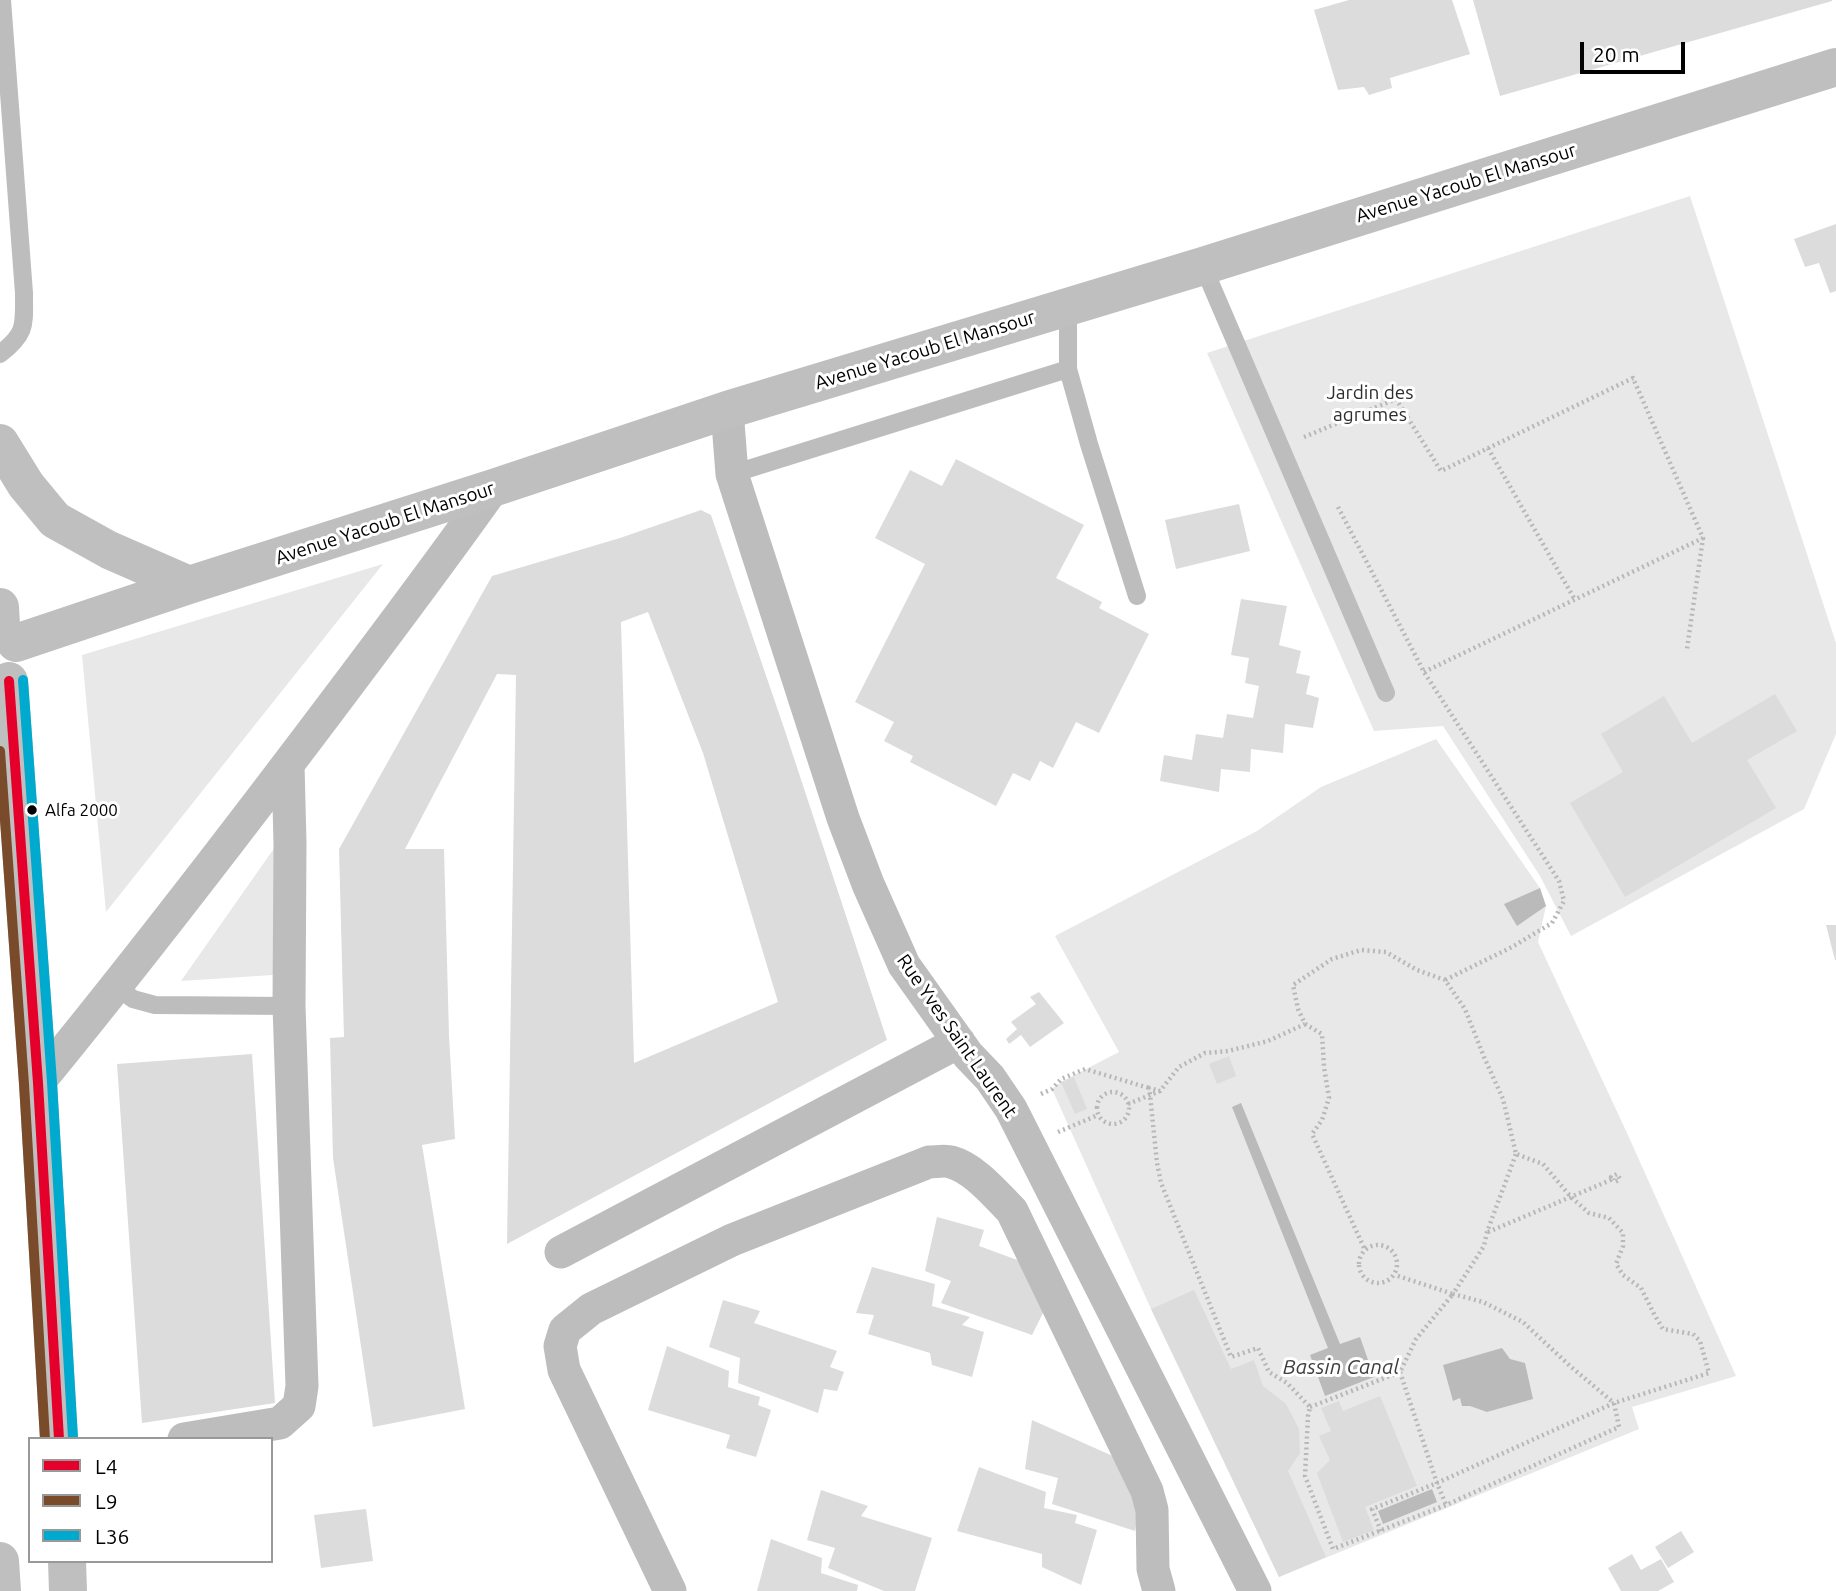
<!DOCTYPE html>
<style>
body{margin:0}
#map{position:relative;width:1836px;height:1591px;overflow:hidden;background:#fff;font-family:Ubuntu,sans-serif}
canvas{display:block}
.legend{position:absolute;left:28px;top:1437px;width:245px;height:126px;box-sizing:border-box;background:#fff;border:2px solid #999;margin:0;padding:9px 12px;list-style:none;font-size:21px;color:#000}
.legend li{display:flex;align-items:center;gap:14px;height:35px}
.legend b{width:35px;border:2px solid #999}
.scale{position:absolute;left:1580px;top:42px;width:105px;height:32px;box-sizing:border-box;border:4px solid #000;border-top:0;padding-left:9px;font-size:21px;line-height:24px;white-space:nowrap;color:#000;-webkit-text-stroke:5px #fff;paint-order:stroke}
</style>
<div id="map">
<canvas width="1836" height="1591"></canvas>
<ul class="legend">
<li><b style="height:9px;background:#e4002b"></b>L4</li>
<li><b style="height:9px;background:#7a4b2a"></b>L9</li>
<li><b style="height:9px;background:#00a9ce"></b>L36</li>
</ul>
<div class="scale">20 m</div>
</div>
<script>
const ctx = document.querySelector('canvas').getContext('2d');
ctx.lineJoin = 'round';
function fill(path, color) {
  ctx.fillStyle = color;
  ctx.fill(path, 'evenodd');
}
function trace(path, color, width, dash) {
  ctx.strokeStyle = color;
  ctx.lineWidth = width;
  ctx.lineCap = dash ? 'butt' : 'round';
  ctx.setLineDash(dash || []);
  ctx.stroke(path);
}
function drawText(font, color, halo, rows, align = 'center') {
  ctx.font = font + ' Ubuntu,sans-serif';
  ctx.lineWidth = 6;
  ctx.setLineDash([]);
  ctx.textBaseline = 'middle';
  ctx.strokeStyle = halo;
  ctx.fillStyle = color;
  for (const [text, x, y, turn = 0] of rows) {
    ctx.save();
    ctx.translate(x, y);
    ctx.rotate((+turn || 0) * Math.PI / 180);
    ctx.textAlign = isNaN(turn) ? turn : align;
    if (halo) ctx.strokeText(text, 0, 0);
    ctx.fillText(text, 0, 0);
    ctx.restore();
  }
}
fill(new Path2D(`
 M1690 196 1836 643V734L1804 809 1571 936 1540 876 1443 726 1374 731 1207 353Z
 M383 564 106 912 82 655Z
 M1436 739 1540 888 1546 906 1538 942 1627 1133 1736 1376 1632 1407 1639 1429 1279 1577 1151 1309 1052 1089 1061 1082 1119 1052 1055 936 1257 831 1321 787Z
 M275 847 273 975 181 981Z`), '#e8e8e8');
fill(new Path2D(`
 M1540 888 1546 906 1517 926 1504 904Z
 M1241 1103 1340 1344 1360 1337 1374 1377 1325 1396 1310 1355 1328 1348 1232 1107Z
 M1502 1348 1510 1359 1525 1363 1533 1399 1487 1412 1470 1406H1462L1460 1398 1453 1401 1443 1365Z
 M1432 1489 1437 1502 1383 1524 1378 1511Z`), '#bababa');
fill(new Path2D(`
 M1349 0H1452L1470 54 1390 78 1392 88 1369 95 1364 87 1338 90 1314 10Z
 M1473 0H1832V1L1500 96Z
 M1836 224V291L1830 293 1819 263 1805 267 1794 239Z
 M956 459 1084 525 1056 578 1102 602 1099 608 1149 634 1099 733 1076 722 1053 768 1040 761 1030 781 1013 773 996 806 910 762 913 756 884 741 894 722 855 702 925 564 875 538 910 470 942 486Z
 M1239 504 1250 551 1176 569 1165 520Z
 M701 510 711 515 784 728 887 1040 507 1244 516 675 497 674 405 849H444L449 1036 455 1139 422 1145 465 1409 373 1427 333 1158 330 1038 344 1037 339 849 492 576 620 538ZM648 612 703 753 778 1002 634 1063 621 622Z
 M1241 599 1287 606 1279 645 1301 651 1296 673 1310 676 1306 694 1319 698 1313 728 1285 724 1283 753 1251 749 1250 772 1221 769 1219 792 1160 781 1164 755 1192 760 1196 734 1223 738 1227 714 1253 718 1259 686 1245 683 1249 658 1231 655Z
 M1775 694 1797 731 1747 760 1776 808 1625 897 1570 803 1623 772 1601 734 1664 696 1692 743Z
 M1826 925H1836V960H1835Z
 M1039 992 1064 1023 1030 1047 1021 1035 1009 1044 1006 1039 1017 1029 1011 1022 1036 1004 1030 997Z
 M252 1054 275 1403 142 1423 117 1064Z
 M1229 1056 1236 1076 1217 1084 1209 1064Z
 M1074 1077 1087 1109 1075 1114 1061 1082Z
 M937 1217 984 1230 979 1246 1031 1265 1048 1303 1032 1335 941 1303 951 1281 925 1271Z
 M872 1267 935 1284 932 1306 970 1317 962 1325 984 1332 972 1377 932 1365 930 1353 868 1334 874 1315 856 1313Z
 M1194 1290 1231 1369 1254 1360 1263 1386 1286 1404 1299 1429 1300 1453 1288 1471 1326 1557 1279 1577 1151 1309Z
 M723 1300 760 1311 754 1323 837 1351 830 1367 844 1372 837 1391 824 1389 818 1413 738 1383 740 1358 709 1347Z
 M667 1346 729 1371 728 1387 760 1397 758 1405 771 1410 756 1457 726 1448 730 1435 648 1410Z
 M1380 1396 1417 1486 1365 1507 1374 1530 1343 1542 1317 1473 1330 1460 1319 1436 1331 1431 1321 1408 1339 1401 1343 1411Z
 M1032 1420 1124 1461 1141 1495 1135 1531 1052 1504 1058 1478 1025 1469Z
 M979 1467 1046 1492 1044 1508 1077 1515 1075 1523 1097 1530 1081 1585 1042 1567V1554L957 1531Z
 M821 1490 868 1506 861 1516 932 1538 915 1591H884L828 1568 835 1548 807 1540Z
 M366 1509 373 1561 321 1568 314 1515Z
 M1681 1531 1694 1552 1668 1568 1655 1547Z
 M771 1539 822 1558 821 1573 858 1585 857 1591H757Z
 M1632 1554 1641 1570 1661 1559 1674 1582 1658 1591H1621L1608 1568Z`), '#dcdcdc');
trace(new Path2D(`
 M1304 437 1396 399 1441 471 1633 378 1703 538 1687 649
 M1488 448 1575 600
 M1338 507 1424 672 1559 881 1564 901 1552 923 1512 947 1445 980
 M1424 672 1703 538
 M1305 1024 1322 1034 1324 1067 1329 1098 1322 1120 1312 1134 1365 1250
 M1097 1108a16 16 0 1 1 32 0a16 16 0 1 1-32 0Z
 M1041 1094 1052 1089 1061 1079 1085 1069 1149 1088
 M1128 1104 1160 1091 1179 1067 1205 1053 1228 1051 1268 1041 1305 1024 1298 1009 1293 985 1332 959 1361 950 1386 952 1417 970 1445 980 1465 1009 1484 1057 1503 1099 1516 1154 1543 1164 1571 1197 1589 1213 1609 1218 1623 1233V1246L1616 1264 1623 1275 1641 1288 1654 1314 1663 1329 1693 1334 1700 1341 1709 1373 1614 1403 1619 1427 1446 1505 1333 1549 1305 1476 1308 1416 1310 1407 1287 1383 1269 1372 1258 1348 1231 1357 1161 1183 1157 1163 1150 1095 1149 1088 1160 1091
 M1058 1132 1098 1115
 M1488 1232 1613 1179 1611 1177 1617 1174 1620 1179 1615 1182 1613 1179
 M1359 1264a19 19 0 1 1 38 0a19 19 0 1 1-38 0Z
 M1400 1372 1437 1483 1446 1505
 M1310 1407 1400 1372 1416 1339 1453 1294 1395 1275
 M1381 1531 1372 1509 1437 1483 1614 1403 1570 1366 1523 1322 1483 1302 1453 1294 1484 1246 1487 1232 1516 1154`), '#b8b8b8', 4.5, [2, 3.5]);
trace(new Path2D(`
 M1203 266 1386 693
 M1068 307V369L1089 444 1137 596
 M0 354C27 333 24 325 24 293L2 0
 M732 474 1068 369
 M117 987 133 999 155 1005 289 1006`), '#bdbdbd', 18);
trace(new Path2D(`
 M727 410 732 474 843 818 868 884 904 965 968 1055 990 1078 1011 1109 1255 1591
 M38 1083C138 961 234 836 329 710 384 637 440 563 493 488
 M561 1252 959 1042
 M184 1439 280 1423 299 1406 302 1386 289 1006 290 844 288 764
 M670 1591 564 1370 560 1346 565 1330 591 1309 732 1240 929 1162C936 1162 945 1160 951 1162 974 1168 996 1195 1012 1211L1147 1491 1152 1510 1153 1569 1159 1591`), '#bdbdbd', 33);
trace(new Path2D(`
 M0 443 26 485 55 520 109 550 189 585
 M0 607 1 625
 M16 643 189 585 493 488 727 410 1203 266 1836 67
 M9 681 38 1083 59 1439
 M0 1561 2 1591
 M67 1561 68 1591`), '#bfbfbf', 38);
trace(new Path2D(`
 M9 681 38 1083 59 1439`), '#e4002b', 10);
trace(new Path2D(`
 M0 751 24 1084 45 1439`), '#7a4b2a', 10);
trace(new Path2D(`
 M23 680 52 1082 73 1438`), '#00a9ce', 10);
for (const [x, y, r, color] of [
 [32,810,6,"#000"]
]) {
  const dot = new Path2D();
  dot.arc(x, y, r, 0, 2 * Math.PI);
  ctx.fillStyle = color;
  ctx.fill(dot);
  trace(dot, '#fff', 2.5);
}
drawText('17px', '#000', '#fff', [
 ["Alfa 2000",45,810]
], 'left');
drawText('19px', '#000', '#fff', [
 ["Avenue Yacoub El Mansour",1466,183,-17],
 ["Avenue Yacoub El Mansour",925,350,-17],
 ["Avenue Yacoub El Mansour",385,523,-18],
 ["Rue Yves Saint Laurent",957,1036,55]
]);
drawText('19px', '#2d2d2d', '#fff', [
 ["Jardin des",1370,393],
 ["agrumes",1370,415]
]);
drawText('italic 21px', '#3e3e3e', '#fff', [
 ["Bassin Canal",1341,1367]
]);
</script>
